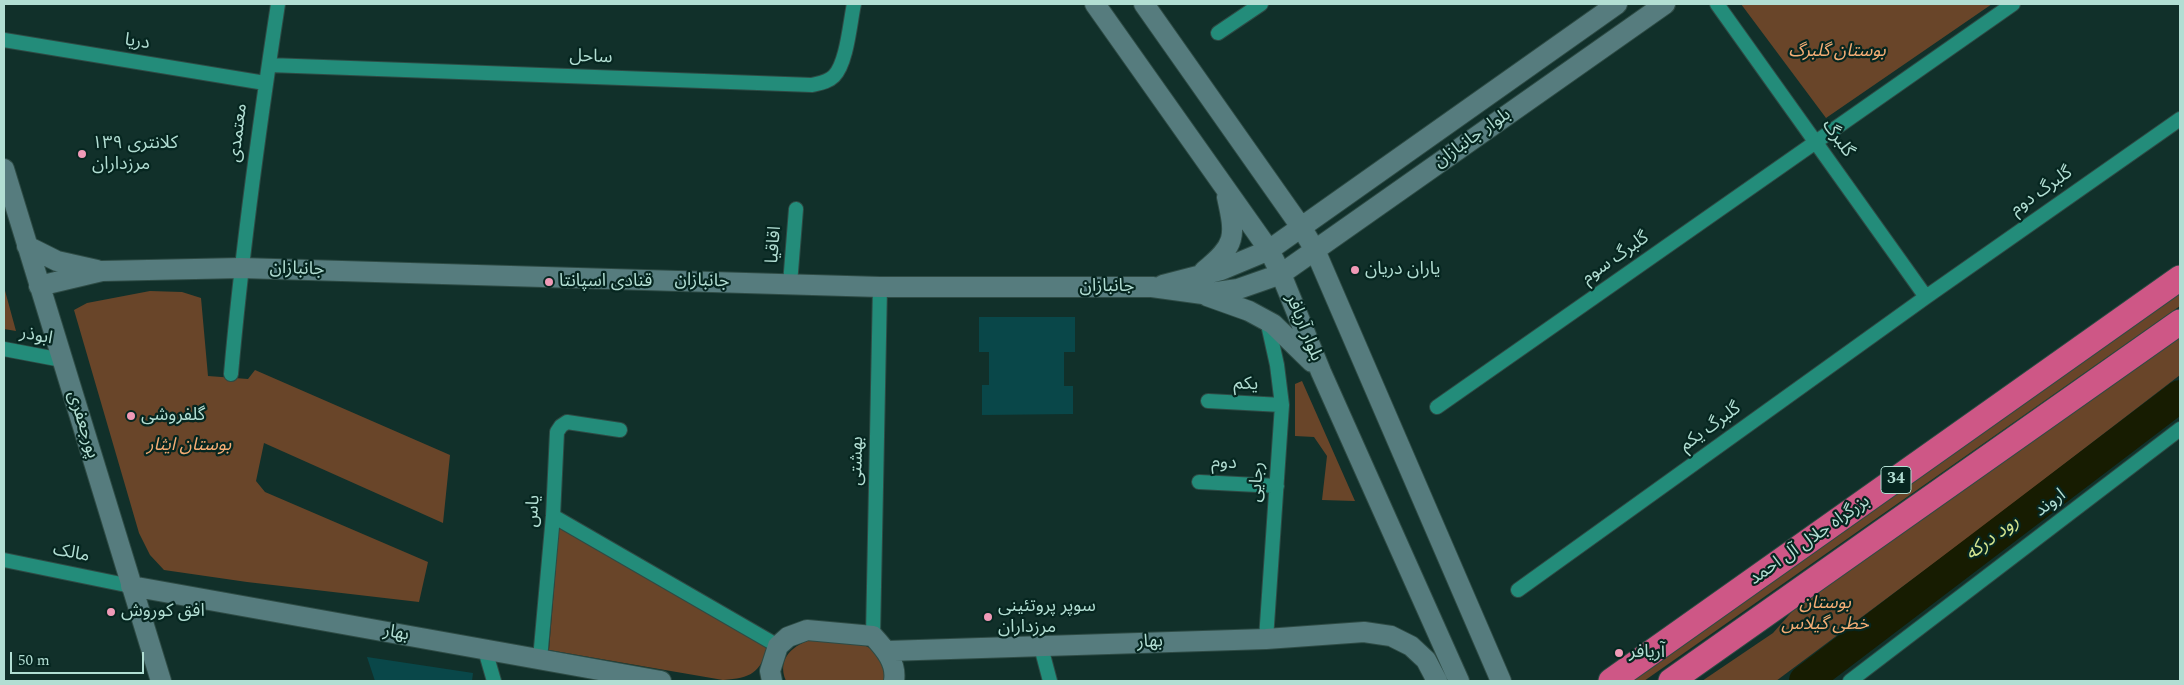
<!DOCTYPE html>
<meta charset="utf-8">
<style>
body{margin:0}
#map{position:relative;width:2184px;height:685px;overflow:hidden;background:#11302a;font-family:Spectral,serif}
canvas{display:block}
.frame{position:absolute;inset:0;border:5px solid #b2ded3;pointer-events:none}
.scale{position:absolute;left:10px;top:652px;width:134px;height:22px;box-sizing:border-box;border:2px solid #b2ded3;border-top:0;padding-left:6px;font-size:15px;line-height:18px;white-space:nowrap;color:#b2ded3;-webkit-text-stroke:4px #062620;paint-order:stroke}
</style>
<div id="map">
<canvas width="2184" height="685"></canvas>
<div class="frame"></div>
<div class="scale">50 m</div>
</div>
<script>
const ctx = document.querySelector('canvas').getContext('2d');
ctx.lineJoin = 'round';
function fill(path, color) {
  ctx.fillStyle = color;
  ctx.fill(path, 'evenodd');
}
function trace(path, color, width, dash) {
  ctx.strokeStyle = color;
  ctx.lineWidth = width;
  ctx.lineCap = dash ? 'butt' : 'round';
  ctx.setLineDash(dash || []);
  ctx.stroke(path);
}
function drawText(font, color, halo, rows, align = 'center') {
  ctx.font = font + ' Spectral,"Noto Sans Arabic",serif';
  ctx.lineWidth = 4.5;
  ctx.setLineDash([]);
  ctx.textBaseline = 'middle';
  ctx.strokeStyle = halo;
  ctx.fillStyle = color;
  for (const [text, x, y, turn = 0] of rows) {
    ctx.save();
    ctx.translate(x, y);
    ctx.rotate((+turn || 0) * Math.PI / 180);
    ctx.textAlign = isNaN(turn) ? turn : align;
    if (halo) ctx.strokeText(text, 0, 0);
    ctx.fillText(text, 0, 0);
    ctx.restore();
  }
}
fill(new Path2D(`
 M1741 4H1992L1826 118Z
 M4 287 16 331 4 329Z
 M2180 289V306L1644 681H1629Z
 M150 291 182 292 201 298 208 376 248 379 255 370 450 455 443 523 264 443 256 481 265 492 428 562 419 602 247 582 164 570 150 555 139 533 74 310 87 303Z
 M2180 333V375L1977 531 1776 681H1702L1773 633 1804 598Z
 M1302 381 1355 501 1322 500 1327 456 1314 437 1295 436V384Z
 M559 528 768 647C760 673 751 678 723 680L549 650Z
 M814 639C847 642 885 637 886 681H786C776 658 794 644 814 639Z`), '#694529');
trace(new Path2D(`
 M1805 681 2180 396`), '#171c01', 32);
fill(new Path2D(`
 M979 317H1075V352H1064V386H1073V414L982 415V385H989V352H979Z
 M367 657 473 673 472 681H375Z`), '#094749');
const street = new Path2D(`
 M1717 4 1926 297
 M1218 33 1261 4
 M4 40 265 83
 M269 65 812 85C820 83 828 82 834 76 847 63 850 22 854 4
 M790 284 796 209
 M4 349 62 360
 M231 374C242 250 259 127 278 4
 M1208 401 1282 405
 M1437 407 2013 4
 M1199 482 1277 486
 M553 516 778 646
 M4 560 131 586
 M1518 590 1926 297 2180 119
 M873 636 880 287
 M1266 639 1282 405 1277 365 1269 329
 M1041 647 1050 681
 M485 650 494 681
 M540 659 553 516 557 432 561 426 567 422 620 430
 M1850 681 2180 429`);
const secondary = new Path2D(`
 M1095 4 1269 250 1281 274 1321 372 1459 681
 M1144 4 1301 227 1315 250 1501 681
 M4 169 161 681
 M27 246 57 261 97 270
 M1204 271C1236 245 1236 237 1227 197
 M1163 285 1221 270 1269 250 1617 4
 M39 286 102 271 241 268 880 287H1152L1203 294 1238 289 1281 274 1665 4
 M1207 296 1249 311 1273 324 1312 362
 M131 586 661 681
 M887 651 1266 639 1364 632 1391 636 1411 646 1426 660 1437 681
 M772 681 770 671 778 646 788 637 807 630 873 636C885 649 897 663 894 681`);
const highway = new Path2D(`
 M1611 681 2180 278
 M1671 681 2180 322`);
trace(street, '#2e4b45', 16);
trace(secondary, '#2e4b45', 22);
trace(highway, '#2e4b45', 27);
trace(street, '#238c7a', 14);
trace(secondary, '#567c7e', 20);
trace(highway, '#ce5786', 25);
for (const [x, y, r, color] of [
 [82,154,5,"#f09ab7"],
 [1355,270,5,"#f09ab7"],
 [549,282,5,"#f09ab7"],
 [131,416,5,"#f09ab7"],
 [111,612,5,"#f09ab7"],
 [988,617,5,"#f09ab7"],
 [1619,653,5,"#f09ab7"]
]) {
  const dot = new Path2D();
  dot.arc(x, y, r, 0, 2 * Math.PI);
  ctx.fillStyle = color;
  ctx.fill(dot);
  trace(dot, '#062620', 2);
}
for (const [x, y, w] of [
 [1896,480,30]
]) {
  const box = new Path2D();
  box.roundRect(x - w / 2, y - 13.5, w, 27, 4);
  ctx.fillStyle = '#062620';
  ctx.fill(box);
  trace(box, '#b2ded3', 1);
}
drawText('bold 16px', '#b2ded3', null, [
 ["34",1896,480]
]);
drawText('18px', '#b2ded3', '#062620', [
 ["دریا",137,43,9],
 ["ساحل",591,58,2],
 ["معتمدی",239,133,-83],
 ["بلوار جانبازان",1473,139,-35],
 ["گلبرگ",1837,139,55],
 ["گلبرگ دوم",2042,192,-35],
 ["اقاقیا",775,245,-85],
 ["گلبرگ سوم",1616,259,-35],
 ["جانبازان",297,270,2],
 ["جانبازان",702,282,2],
 ["جانبازان",1107,287],
 ["بلوار آریافر",1303,328,68],
 ["ابوذر",36,337,11],
 ["یکم",1246,385,3],
 ["پورجعفری",82,425,73],
 ["گلبرگ یکم",1711,428,-36],
 ["بهشتی",858,461,-89],
 ["دوم",1224,464,3],
 ["رجایی",1258,482,-86],
 ["اروند",2051,504,-37],
 ["یاس",534,511,-86],
 ["بزرگراه جلال آل احمد",1810,541,-35],
 ["مالک",71,554,11],
 ["بهار",396,634,10],
 ["بهار",1150,643,-2]
]);
drawText('italic 18px', '#f4ad75', '#062620', [
 ["بوستان گلبرگ",1837,52],
 ["بوستان ایثار",189,446],
 ["بوستان",1825,604],
 ["خطی گیلاس",1825,625]
]);
drawText('18px', '#b2ded3', '#062620', [
 ["کلانتری ۱۳۹",92,144],
 ["مرزداران",92,165],
 ["یاران دریان",1365,270],
 ["قنادی اسپانتا",559,282],
 ["گلفروشی",141,416],
 ["سوپر پروتئینی",998,607],
 ["مرزداران",998,628],
 ["افق کوروش",121,612],
 ["آریافر",1629,653]
], 'left');
drawText('italic 19px', '#d3e48f', '#062620', [
 ["رود درکه",1993,539,-37]
]);
</script>
